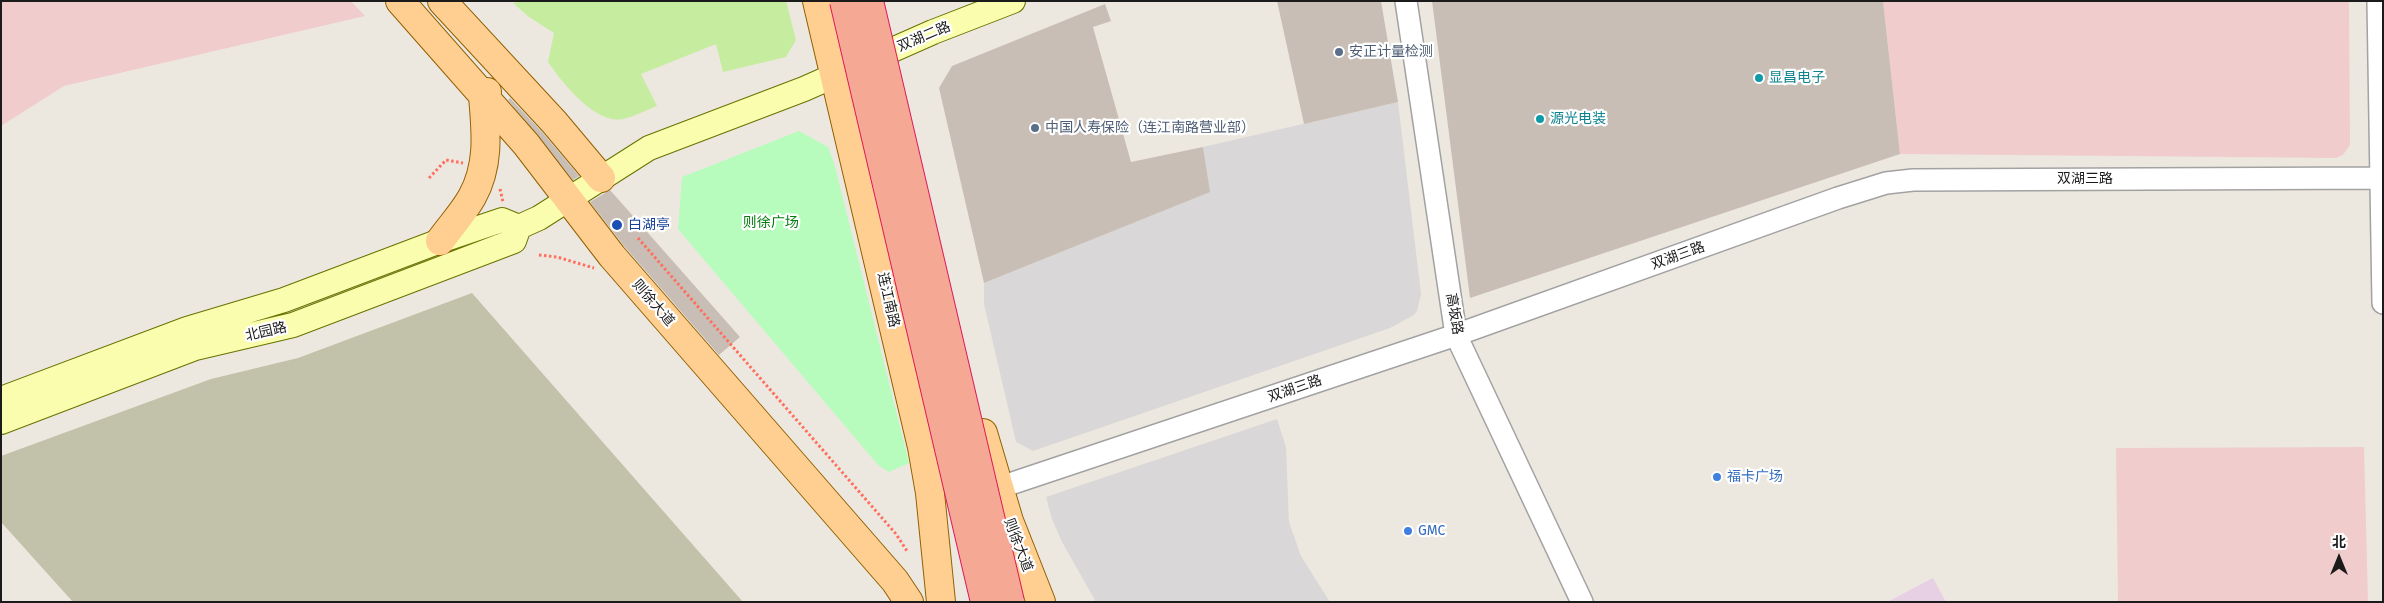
<!DOCTYPE html>
<meta charset="utf-8">
<style>
body{margin:0}
#map{position:relative;width:2384px;height:603px;overflow:hidden;background:#ede8df;font-family:"Fira Sans","Noto Sans SC",sans-serif}
canvas{display:block}
.frame{position:absolute;inset:0;border:2px solid #1b1b1b;pointer-events:none}
.north{position:absolute;left:2314px;top:533px;width:50px;height:50px;-webkit-text-stroke:4px #fff;paint-order:stroke;rotate:0deg;font-size:14px;font-weight:700;line-height:20px;text-align:center;color:#1b1b1b}
.north::after{content:'';display:block;margin:auto;width:18px;height:22px;background:#1b1b1b;clip-path:polygon(50% 0,100% 100%,50% 72%,0 100%)}
</style>
<div id="map">
<canvas width="2384" height="603"></canvas>
<div class="frame"></div>
<div class="north">北</div>
</div>
<script>
const ctx = document.querySelector('canvas').getContext('2d');
ctx.lineJoin = 'round';
function fill(path, color) {
  ctx.fillStyle = color;
  ctx.fill(path, 'evenodd');
}
function trace(path, color, width, dash) {
  ctx.strokeStyle = color;
  ctx.lineWidth = width;
  ctx.lineCap = dash ? 'butt' : 'round';
  ctx.setLineDash(dash || []);
  ctx.stroke(path);
}
function drawText(font, color, halo, rows, align = 'center') {
  ctx.font = font + ' "Fira Sans","Noto Sans SC",sans-serif';
  ctx.lineWidth = 4.5;
  ctx.setLineDash([]);
  ctx.textBaseline = 'middle';
  ctx.strokeStyle = halo;
  ctx.fillStyle = color;
  for (const [text, x, y, turn = 0] of rows) {
    ctx.save();
    ctx.translate(x, y);
    ctx.rotate((+turn || 0) * Math.PI / 180);
    ctx.textAlign = isNaN(turn) ? turn : align;
    if (halo) ctx.strokeText(text, 0, 0);
    ctx.fillText(text, 0, 0);
    ctx.restore();
  }
}
fill(new Path2D(`
 M1398 102 1421 294 1417 311 1414 315 1390 328 1033 451 1016 442 984 304V283L1209 192 1203 147Z
 M1277 419 1286 447 1289 522 1301 556 1330 602H1096L1062 542 1052 519 1046 497Z`), '#d9d7d7');
fill(new Path2D(`
 M1 1H351L365 16 64 86 1 126Z
 M1883 1H2349L2350 145 2343 155 2336 158 1900 154Z
 M2364 447 2368 602H2118L2116 448Z`), '#f0cdcc');
fill(new Path2D(`
 M1933 578 1946 602H1887Z`), '#e7d0e3');
fill(new Path2D(`
 M472 293 743 602H73L1 522V456L211 379 298 358Z`), '#c2c2aa');
fill(new Path2D(`
 M522 1H786L796 40 786 57 723 72 716 44 641 74 657 106C646 110 634 117 623 119 595 125 562 82 548 62L554 33 529 17 513 3Z`), '#c6eca0');
fill(new Path2D(`
 M799 131 828 147 834 163 909 463 889 472 878 465 678 229 682 177Z`), '#b7fcbc');
fill(new Path2D(`
 M1277 1H1381L1398 102 1304 124Z
 M1432 1H1883L1900 154 1470 298Z
 M1105 4 1111 21 1093 27 1131 162 1203 147 1210 192 984 283 939 88 952 66Z
 M510 98 542 132 579 176 573 180 508 100Z
 M610 190 740 337 719 355 624 246 590 202Z`), '#c9beb5');
const tertiary = new Path2D(`
 M1406 1 1456 335 1582 602
 M2378 1 2383 303
 M998 488 1456 335 1838 198 1886 183 1913 180 2383 178`);
const secondary = new Path2D(`
 M1 399 187 329 284 300 440 241 502 220 519 227 539 218 649 148 804 89 933 32 1013 1
 M1 422 195 348 293 325 514 241 519 227`);
const primary = new Path2D(`
 M400 1 526 144 612 256 895 581 909 602
 M442 1 554 122 601 178
 M817 1 922 447 930 493 941 602
 M440 241C450 227 463 213 472 197 490 165 486 131 483 96L487 92
 M983 433 1009 521 1041 602`);
trace(tertiary, '#a2a2a2', 24);
trace(secondary, '#677300', 26);
trace(primary, '#916000', 30);
trace(new Path2D(`
 M429 178 446 160 463 163
 M500 189 503 202
 M638 238 896 534 907 551
 M539 255 557 257 594 268`), '#ff6e5e', 3, [2.5, 2.5]);
trace(tertiary, '#fff', 21);
trace(secondary, '#f9fdad', 24);
trace(primary, '#ffcf92', 28);
const trunkBridge = new Path2D(`
 M844 1 985 602
 M869 1 1010 602`);
trace(trunkBridge, '#de195e', 30, []);
trace(trunkBridge, '#f5a894', 28);
for (const [x, y, r, color] of [
 [1339,52,5,"#5c6f8a"],
 [1759,78,5,"#0f9aa8"],
 [1540,119,5,"#0f9aa8"],
 [1035,128,5,"#5c6f8a"],
 [617,225,6,"#1a4fb4"],
 [1717,477,5,"#3f7fe0"],
 [1408,531,5,"#3f7fe0"]
]) {
  const dot = new Path2D();
  dot.arc(x, y, r, 0, 2 * Math.PI);
  ctx.fillStyle = color;
  ctx.fill(dot);
  trace(dot, '#fff', 2);
}
drawText('14px', '#1b1b1b', '#fff', [
 ["双湖二路",924,37,-23],
 ["双湖三路",2085,179],
 ["双湖三路",1678,256,-20],
 ["连江南路",888,300,77],
 ["则徐大道",653,303,49],
 ["高坂路",1454,314,80],
 ["北园路",266,332,-13],
 ["双湖三路",1295,389,-19],
 ["则徐大道",1018,545,69]
]);
drawText('14px', '#4e5e75', '#fff', [
 ["安正计量检测",1349,52],
 ["中国人寿保险（连江南路营业部）",1045,128]
], 'left');
drawText('14px', '#0d838f', '#fff', [
 ["显昌电子",1769,78],
 ["源光电装",1550,119]
], 'left');
drawText('14px', '#057c0e', '#fff', [
 ["则徐广场",771,223]
]);
drawText('14px', '#164399', '#fff', [
 ["白湖亭",628,225]
], 'left');
drawText('14px', '#366cbe', '#fff', [
 ["福卡广场",1727,477],
 ["GMC",1418,531]
], 'left');
</script>
